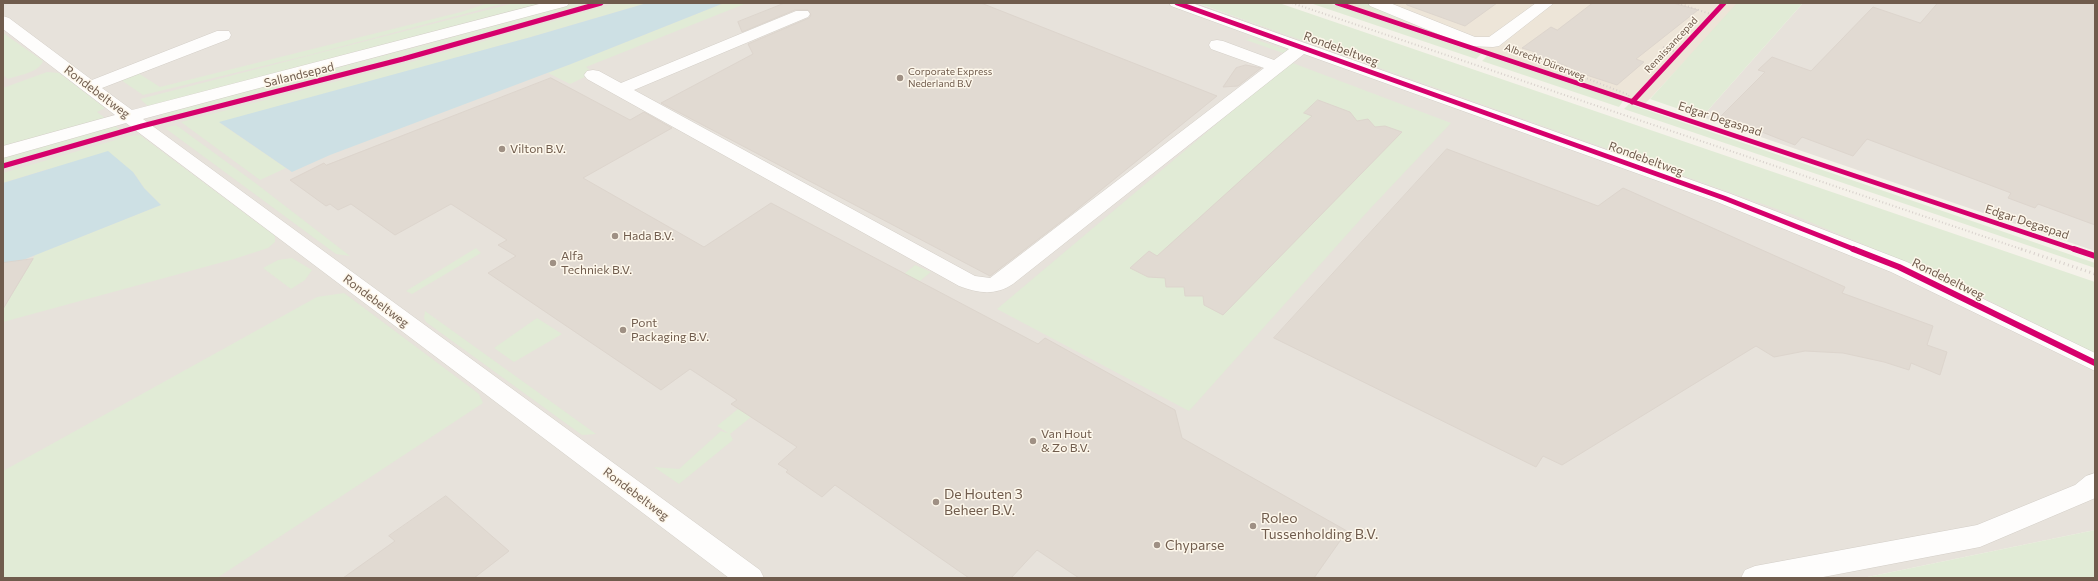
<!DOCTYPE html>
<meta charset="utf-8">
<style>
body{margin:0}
#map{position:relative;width:2098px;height:581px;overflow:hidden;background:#f5f2ea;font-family:Commissioner,sans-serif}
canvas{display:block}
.frame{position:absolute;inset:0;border:4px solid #705c4d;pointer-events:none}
</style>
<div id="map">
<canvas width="2098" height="581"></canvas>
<div class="frame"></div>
</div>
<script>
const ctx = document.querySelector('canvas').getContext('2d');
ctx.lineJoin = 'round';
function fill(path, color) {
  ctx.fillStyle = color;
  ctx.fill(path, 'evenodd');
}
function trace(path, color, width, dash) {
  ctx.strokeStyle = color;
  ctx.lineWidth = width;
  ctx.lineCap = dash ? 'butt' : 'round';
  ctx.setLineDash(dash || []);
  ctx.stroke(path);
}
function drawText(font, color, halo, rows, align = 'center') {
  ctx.font = font + ' Commissioner,sans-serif';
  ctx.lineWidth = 3;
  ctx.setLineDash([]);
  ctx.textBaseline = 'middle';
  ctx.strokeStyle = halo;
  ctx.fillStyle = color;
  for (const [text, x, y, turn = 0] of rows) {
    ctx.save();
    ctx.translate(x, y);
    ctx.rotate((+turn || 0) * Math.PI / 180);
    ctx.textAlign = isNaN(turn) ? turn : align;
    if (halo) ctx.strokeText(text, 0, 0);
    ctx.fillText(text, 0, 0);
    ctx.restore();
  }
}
fill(new Path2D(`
 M1335 3H1740L1642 107Z`), '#ede5d8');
fill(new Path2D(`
 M3 3H1196L1752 194 2095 342V530L1863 578H3Z
 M1803 3H2095V251L1702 117Z`), '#e7e2db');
fill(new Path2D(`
 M488 3H506L309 55 143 95 121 80 138 73 160 87 461 12Z
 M514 3H546L149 107 140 99Z
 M575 3H592L416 53 165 118 159 113 424 45Z
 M616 3H647L531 37 220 123 286 168 260 180 181 122 418 60Z
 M724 3H747L586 67 593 73 570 84 548 73Z
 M1197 3H1279L2095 282V353L1939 276 1791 214Z
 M1315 3H1329L1481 54 1476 59 1313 4Z
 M1351 3H1369L1472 44Z
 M1737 3H1803L1702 117 1650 99Z
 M3 33 43 61C39 73 18 75 8 79L3 75Z
 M1251 38 1287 50 1286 54 1246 40Z
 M1487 56 1623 101 1619 107 1482 61Z
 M1290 62 1451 123 1368 211 1189 411 997 309Z
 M47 72 59 73 105 108 97 112 105 118 3 147V88Z
 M1629 104 2095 263V268L1624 109Z
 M114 125 120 130 3 164V157Z
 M176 125 254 182 350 256 336 254 165 128Z
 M140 135 275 236V242L268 248 234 259 3 322V309L35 255 161 205 144 188 133 172 48 169 3 183V173L129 136Z
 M476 248 481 253 412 294 406 291Z
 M292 258 312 270 305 280 291 289 263 268 278 260Z
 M915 265 931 272 730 434 733 440 679 484 654 467 679 469 721 431 728 433 717 426Z
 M344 293 479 394 483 403 217 578H3V471L317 297Z
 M425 311 596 434 582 435 426 322 424 318Z
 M537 318 562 334 514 362 494 348Z
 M2095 530V578H1863Z`), '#e1ebd6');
fill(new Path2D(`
 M647 3H724L571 64 330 155 292 172 219 122 531 37Z
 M108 151 133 172 144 188 161 205 3 268V183Z`), '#cde0e4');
const building = new Path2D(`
 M785 3H981L1217 96 1070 215 990 276 661 103 753 54 748 44 809 18 811 15 808 10H795L742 32 738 22Z
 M1407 3H1497L1465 26 1407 5Z
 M1593 3H1673L1698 10 1636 59 1644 62 1617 85 1565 68 1567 66 1532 54 1535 52 1522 48 1551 27 1557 30Z
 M1938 3H2095V225L2038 204 2035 208 2008 198 2011 193 1867 139 1853 156 1802 137 1795 145 1721 116 1765 72 1758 70 1772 57 1811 71 1873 7 1920 23Z
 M1246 65 1261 68 1238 86 1223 87 1236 68Z
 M551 78 630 120 644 112 672 128 583 178 704 247 771 203 1038 344 1045 338 1175 410 1182 438 1347 531 1314 578H1079L1037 550 1011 578H969L835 485 822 497 786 472 788 470 778 464 797 447 731 404 737 400 690 369 661 390 488 273 516 256 498 245 507 240 451 204 395 235 351 204 338 210 330 204 326 206 290 180 324 163 326 165Z
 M1318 100 1350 112 1357 121 1368 119 1375 127 1385 126 1402 132 1223 315 1204 305 1203 296H1185L1184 287H1166L1165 278 1148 277 1130 268 1149 251 1157 256 1312 116 1304 113Z
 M1447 149 1598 206 1623 188 1845 287 1842 293 1933 326 1927 345 1947 352 1940 375 1911 363 1909 370 1884 362 1843 353 1805 351 1774 357 1756 346 1562 465 1543 456 1536 467 1274 338Z
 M33 259 3 309V263Z
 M446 496 509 551 474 578H343L395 541 389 536Z`);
fill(building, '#e1dad2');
trace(building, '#ddd5cd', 1);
const minor = new Path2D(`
 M543 3H569L567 6 143 119 760 570 764 578H729L126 123 3 158V146L115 115 3 29V16L9 18 92 80 217 31H229L231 35 229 39 102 88 132 110Z
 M1169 3H1192L1731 194 1907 262 2095 353V371L1891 272 1717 202 1304 54 1013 284C995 296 978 293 959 286L587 79 584 75 587 71 593 70 599 71 621 83 796 11H808L810 14 808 17 634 90 975 276 990 278 1264 68 1211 49 1209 45 1211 41 1217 40 1223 41 1274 60 1289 49 1171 6Z
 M1368 3H1390L1475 37H1489L1536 3H1554L1499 46 1493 47 1467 46 1370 6Z
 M2095 473V498L2093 499 1980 547 1818 578H1741L1745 570 1755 566 1977 525 2075 485 2086 476Z`);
trace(minor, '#d4cfc8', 1);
trace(new Path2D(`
 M1292 3 2024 250
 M1678 3 1713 15
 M1663 47 1678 53
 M1512 49 1629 95 1627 100`), '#d7d0cb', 2, [1, 2.5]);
trace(new Path2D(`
 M2021 249 2095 274`), '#d7d0cb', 3, [1, 3.5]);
fill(minor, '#fefdfc');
trace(new Path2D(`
 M1177 3 1724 198 1856 250
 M1337 3 2077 250
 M1632 102 1724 3
 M3 166 142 126 403 59 601 3`), '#d6006c', 5);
trace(new Path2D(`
 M1853 249 1899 267 2095 363
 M2074 249 2095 256`), '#d6006c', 6);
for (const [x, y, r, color] of [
 [900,78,4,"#9f9084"],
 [502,149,4,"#9f9084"],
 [615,236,4,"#9f9084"],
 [553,263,4,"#9f9084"],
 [623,330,4,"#9f9084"],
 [1033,441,4,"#9f9084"],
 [936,502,4,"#9f9084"],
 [1253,526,4,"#9f9084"],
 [1157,545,4,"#9f9084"]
]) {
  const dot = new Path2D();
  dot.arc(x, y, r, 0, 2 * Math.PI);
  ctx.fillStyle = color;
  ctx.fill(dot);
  trace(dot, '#fdf7eb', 1.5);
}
drawText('10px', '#705c4d', '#fdf7eb', [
 ["Renaissancepad",1671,45,-47],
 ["Albrecht Dürerweg",1545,62,21]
]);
drawText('10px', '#705c4d', '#fdf7eb', [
 ["Corporate Express",908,72],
 ["Nederland B.V",908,84]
], 'left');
drawText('12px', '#705c4d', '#fdf7eb', [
 ["Rondebeltweg",1341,49,20],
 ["Sallandsepad",299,75,-14],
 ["Rondebeltweg",97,92,37],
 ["Edgar Degaspad",1720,119,18],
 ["Rondebeltweg",1646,159,20],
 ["Edgar Degaspad",2027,222,18],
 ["Rondebeltweg",1948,279,26],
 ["Rondebeltweg",376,301,37],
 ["Rondebeltweg",636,494,37]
]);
drawText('12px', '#705c4d', '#fdf7eb', [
 ["Vilton B.V.",510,149],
 ["Hada B.V.",623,236],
 ["Alfa",561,256],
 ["Techniek B.V.",561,270],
 ["Pont",631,323],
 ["Packaging B.V.",631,337],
 ["Van Hout",1041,434],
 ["& Zo B.V.",1041,448]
], 'left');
drawText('14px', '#705c4d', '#fdf7eb', [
 ["De Houten 3",944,494],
 ["Beheer B.V.",944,510],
 ["Roleo",1261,518],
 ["Tussenholding B.V.",1261,534],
 ["Chyparse",1165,545]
], 'left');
</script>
